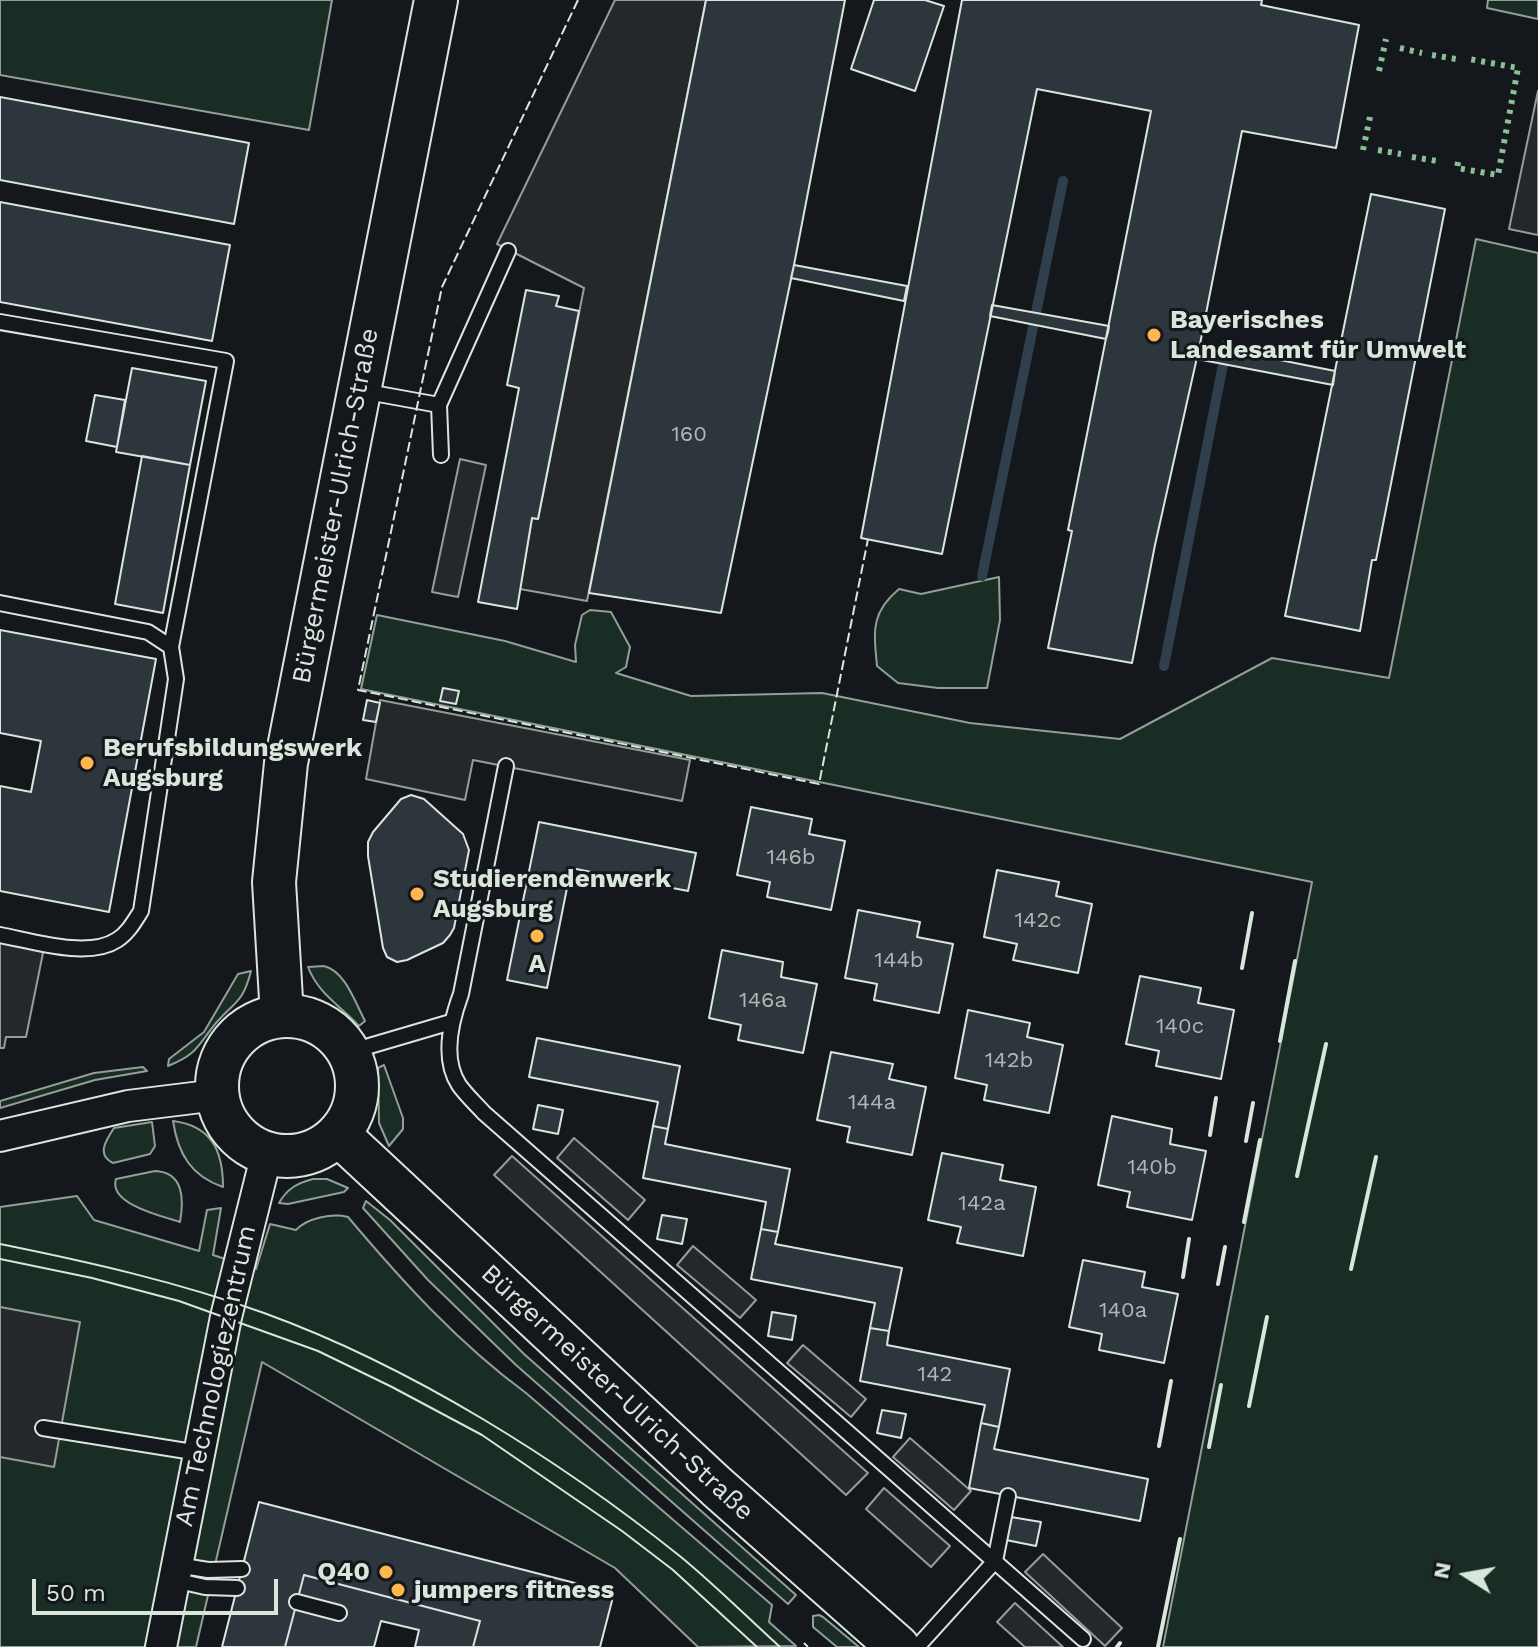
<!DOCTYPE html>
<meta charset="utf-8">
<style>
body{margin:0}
#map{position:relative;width:1538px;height:1647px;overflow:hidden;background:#14181c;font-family:"Work Sans",sans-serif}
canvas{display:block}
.north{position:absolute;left:1426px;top:1535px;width:80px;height:80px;-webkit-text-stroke:6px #14181c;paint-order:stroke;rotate:281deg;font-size:22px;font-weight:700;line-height:32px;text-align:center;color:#d8e6dc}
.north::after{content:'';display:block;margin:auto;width:28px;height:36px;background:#d8e6dc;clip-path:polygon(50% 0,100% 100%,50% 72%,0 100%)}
.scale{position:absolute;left:32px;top:1579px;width:246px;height:36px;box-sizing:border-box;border:4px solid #d8e6dc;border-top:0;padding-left:10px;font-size:24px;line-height:28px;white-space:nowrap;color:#d8e6dc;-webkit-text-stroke:6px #14181c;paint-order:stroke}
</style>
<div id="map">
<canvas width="1538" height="1647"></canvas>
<div class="north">N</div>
<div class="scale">50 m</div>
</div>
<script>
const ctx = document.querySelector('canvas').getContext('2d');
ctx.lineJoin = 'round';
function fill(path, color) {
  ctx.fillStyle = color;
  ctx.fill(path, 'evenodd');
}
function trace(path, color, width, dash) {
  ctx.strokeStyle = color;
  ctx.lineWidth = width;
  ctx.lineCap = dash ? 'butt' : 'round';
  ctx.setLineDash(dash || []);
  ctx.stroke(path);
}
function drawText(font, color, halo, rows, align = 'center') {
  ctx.font = font + ' "Work Sans",sans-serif';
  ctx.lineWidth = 6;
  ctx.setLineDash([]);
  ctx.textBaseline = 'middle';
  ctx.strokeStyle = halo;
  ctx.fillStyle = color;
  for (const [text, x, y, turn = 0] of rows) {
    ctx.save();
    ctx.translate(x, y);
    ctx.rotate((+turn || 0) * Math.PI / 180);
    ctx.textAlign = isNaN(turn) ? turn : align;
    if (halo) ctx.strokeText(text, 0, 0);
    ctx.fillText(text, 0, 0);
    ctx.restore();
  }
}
const green = new Path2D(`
 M0 0H332L309 130 0 75Z
 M1488 0H1538V19L1487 8Z
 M1476 239 1538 253V1647H1163L1312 882 361 689 377 615 505 641 576 662 575 645 582 615 590 610 611 612 630 647 626 667 616 673 691 696 822 693 970 723 1120 739 1272 658 1389 678Z
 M999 577 1000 620 987 688H938L898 683 877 666C874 632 870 613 899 589L921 594Z
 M324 966C345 971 355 1002 365 1021L359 1026C340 1005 319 995 308 967Z
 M251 971C243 1003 235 1001 216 1023 197 1046 198 1054 168 1066L169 1059 204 1032 238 974Z
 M384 1065 403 1118V1129L389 1146 379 1123 378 1068Z
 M143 1067 147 1071 95 1080 0 1108V1101L94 1073Z
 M173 1121C212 1126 223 1151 223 1187 191 1176 178 1154 173 1121Z
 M152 1122 155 1146 150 1154 113 1163C96 1155 106 1140 114 1128Z
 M155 1171C184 1172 184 1200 180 1222 162 1216 108 1204 116 1179Z
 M313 1179H327L348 1188 344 1192 288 1204 279 1203C287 1189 297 1183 313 1179Z
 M77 1196 94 1220 199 1251 207 1210 221 1208 213 1255 256 1269 270 1224 296 1230C307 1218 332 1213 348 1217 402 1281 458 1343 526 1393L772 1605 769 1622 796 1646 698 1647 615 1568 262 1362 196 1647H0V1207Z
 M366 1201 390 1220 524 1354 796 1595 788 1604 516 1365 428 1280 363 1208Z
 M819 1615 823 1617 859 1647H837L813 1627V1616Z`);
fill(green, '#1a2d24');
trace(green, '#939e99', 2);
const parking = new Path2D(`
 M615 0H706L587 601 520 589 532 518 538 519 584 288 497 244Z
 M1538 91V235L1509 229Z
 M460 459 486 465 458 597 432 592Z
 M380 700 690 760 682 801 473 760 465 800 366 779Z
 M0 935 45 943 26 1037H6L4 1048H0Z
 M574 1138 645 1200 628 1220 557 1158Z
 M512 1156 868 1473 846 1495 494 1175Z
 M693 1246 756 1300 740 1318 677 1265Z
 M0 1307 80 1322 54 1467 0 1457Z
 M803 1345 866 1399 851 1417 787 1363Z
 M910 1438 971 1491 954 1510 893 1457Z
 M884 1488 950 1546 931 1567 866 1509Z
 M1043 1554 1122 1628 1105 1646 1025 1572Z
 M1015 1603 1063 1647H1025L997 1622Z`);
fill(parking, '#24282b');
trace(parking, '#939e99', 2);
trace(new Path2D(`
 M982 576 1063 181
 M1164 666 1227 344`), '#2f3f4d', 10);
const building = new Path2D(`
 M706 0H845L794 265 721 613 589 593Z
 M874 0H925L944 6 915 91 851 69Z
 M962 0H1262L1261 5 1359 25 1336 148 1242 131 1200 344 1155 545 1132 663 1048 648 1072 531 1068 530 1151 111 1037 89 942 554 861 538Z
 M0 97 249 143 234 224 0 180Z
 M1371 194 1445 209 1376 560H1372L1360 631 1285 616Z
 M0 202 230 245 212 341 0 302Z
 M794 265 907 286 904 301 791 278Z
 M526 290 559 296 556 306 579 311 538 519 532 518 517 609 478 602 519 388 507 385Z
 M992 305 1109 326 1108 332 1106 339 990 316Z
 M1200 344 1335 371 1333 385 1197 359Z
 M132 368 206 381 190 465 116 452Z
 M95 395 125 400 117 447 86 441Z
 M142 456 190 465 163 613 115 604Z
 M0 630 156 659 109 912 0 891V786L31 792 41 741 0 733Z
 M443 688 459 691 456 704 440 701Z
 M367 700 380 703 376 722 363 720Z
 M411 795 424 799 463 834 469 850 454 928 450 935 443 943 407 960 397 962 387 957 383 948 368 856V842L373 832 401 799Z
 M751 807 812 819 809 834 845 841 831 910 767 897 770 882 737 875Z
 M539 822 696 853 688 891 571 868 547 988 507 980Z
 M997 870 1059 882 1056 896 1092 904 1078 973 1013 960 1017 944 984 937Z
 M858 910 920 922 917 937 953 944 939 1013 874 1000 877 984 845 978Z
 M722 950 783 962 781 977 817 984 803 1053 738 1040 741 1025 709 1018Z
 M1140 976 1201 988 1198 1003 1234 1010 1221 1079 1156 1066 1159 1051 1126 1044Z
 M968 1010 1030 1023 1027 1037 1063 1045 1049 1113 984 1100 987 1085 955 1078Z
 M537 1038 680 1066 668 1129 653 1126 658 1102 529 1077Z
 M831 1052 893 1064 889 1079 926 1087 912 1155 847 1142 850 1127 817 1120Z
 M538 1105 563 1110 558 1134 533 1129Z
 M1112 1116 1172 1129 1170 1144 1206 1151 1192 1220 1127 1207 1130 1192 1098 1185Z
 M653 1126 668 1129 665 1144 790 1169 778 1232 761 1229 766 1202 643 1178Z
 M942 1153 1003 1165 1000 1180 1036 1187 1023 1256 957 1243 961 1227 928 1220Z
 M662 1215 687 1219 682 1244 657 1239Z
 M761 1229 778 1232 775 1244 902 1268 889 1331 870 1328 875 1303 751 1279Z
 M1083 1260 1145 1272 1142 1287 1178 1294 1164 1363 1099 1350 1102 1334 1069 1327Z
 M772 1312 796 1316 792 1340 768 1336Z
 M870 1328 889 1331 887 1345 1010 1369 999 1427 981 1423 985 1405 860 1381Z
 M882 1410 906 1414 901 1438 877 1433Z
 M981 1423 999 1427 994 1449 1148 1479 1140 1521 969 1488Z
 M259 1502 614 1593 600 1647H473L480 1621 304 1575 285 1647H222Z
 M1011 1517 1041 1522 1036 1546 1006 1540Z
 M304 1575 480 1621 473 1647H415L419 1630 381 1621 374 1647H285Z`);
fill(building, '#2c363c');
trace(building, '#d8e6dc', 2);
const lane = new Path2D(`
 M0 322 226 361 171 647
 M362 391 439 405 508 251
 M439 405 441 455
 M0 603 148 632 171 647 176 679 141 911C134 922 128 933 117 940 88 959 32 941 0 935
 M506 766 461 994C451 1021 442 1059 459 1085 466 1095 476 1104 484 1113L1083 1639
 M349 1052 451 1022
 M43 1428 199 1453
 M177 1565 208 1570 242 1569
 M174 1580 205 1587 237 1588
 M297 1602 339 1613
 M917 1647 995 1561 1008 1496`);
const street = new Path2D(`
 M0 1136 128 1106 217 1095
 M161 1647 226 1317 267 1153`);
const secondary = new Path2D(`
 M217 1086a70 70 0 1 1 140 0a70 70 0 1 1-140 0Z
 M282 1016 274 882 286 763 436 0
 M340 1136 717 1487 898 1647`);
trace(lane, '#d8e6dc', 18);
trace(street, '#d8e6dc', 34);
trace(secondary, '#d8e6dc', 46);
trace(lane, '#14181c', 14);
trace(street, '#14181c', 30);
trace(secondary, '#14181c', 42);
trace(new Path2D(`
 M0 1244C89 1262 178 1282 264 1313 410 1366 560 1460 681 1557 715 1585 747 1617 780 1647
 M0 1259 92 1278 179 1301 318 1351 392 1387 482 1435 622 1531 673 1570 757 1647`), '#d8e6dc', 2);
trace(new Path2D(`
 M1400 48 1422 53
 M1432 55 1456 59
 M1379 71 1386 39
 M1363 150 1370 117
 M1378 150 1401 154
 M1412 157 1437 161
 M1458 162 1457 168 1498 175 1518 68 1469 59`), '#8ac095', 6, [4, 6]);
trace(new Path2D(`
 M578 0 442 287 358 690 819 784 868 539
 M804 1643 808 1647`), '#d8e6dc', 2, [10, 4]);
trace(new Path2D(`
 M1242 968 1252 913
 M1280 1041 1295 961
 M1210 1135 1216 1098
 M1246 1141 1253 1103
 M1297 1176 1326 1044
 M1244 1222 1260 1140
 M1351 1269 1376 1157
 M1183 1277 1189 1239
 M1218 1284 1225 1247
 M1249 1406 1267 1317
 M1159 1446 1171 1381
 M1209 1447 1221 1385
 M1117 1647 1120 1643
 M1158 1647 1180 1539`), '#d8e6dc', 4);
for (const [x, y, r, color] of [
 [1154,335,8,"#ffb74d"],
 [87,763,8,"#ffb74d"],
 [417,894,8,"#ffb74d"],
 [537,936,8,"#ffb74d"],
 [386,1572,8,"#ffb74d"],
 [398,1590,8,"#ffb74d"]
]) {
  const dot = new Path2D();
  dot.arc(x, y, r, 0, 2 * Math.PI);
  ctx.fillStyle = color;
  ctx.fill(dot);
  trace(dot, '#14181c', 3);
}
drawText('22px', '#adbab4', null, [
 ["160",689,435],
 ["146b",791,858],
 ["142c",1038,921],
 ["144b",899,961],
 ["146a",763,1001],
 ["140c",1180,1027],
 ["142b",1009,1061],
 ["144a",872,1103],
 ["140b",1152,1168],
 ["142a",982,1204],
 ["140a",1123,1311],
 ["142",935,1375]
]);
drawText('bold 26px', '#d8e6dc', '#14181c', [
 ["Bayerisches",1170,320],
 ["Landesamt für Umwelt",1170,350],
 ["Berufsbildungswerk",103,748],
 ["Augsburg",103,778],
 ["Studierendenwerk",433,879],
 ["Augsburg",433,909],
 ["A",537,964,"center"],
 ["Q40",370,1572,"right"],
 ["jumpers fitness",414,1590]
], 'left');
drawText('26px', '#d8e6dc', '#14181c', [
 ["Bürgermeister-Ulrich-Straße",336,506,-79],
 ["Am Technologiezentrum",216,1376,-78],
 ["Bürgermeister-Ulrich-Straße",617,1393,43]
]);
</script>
